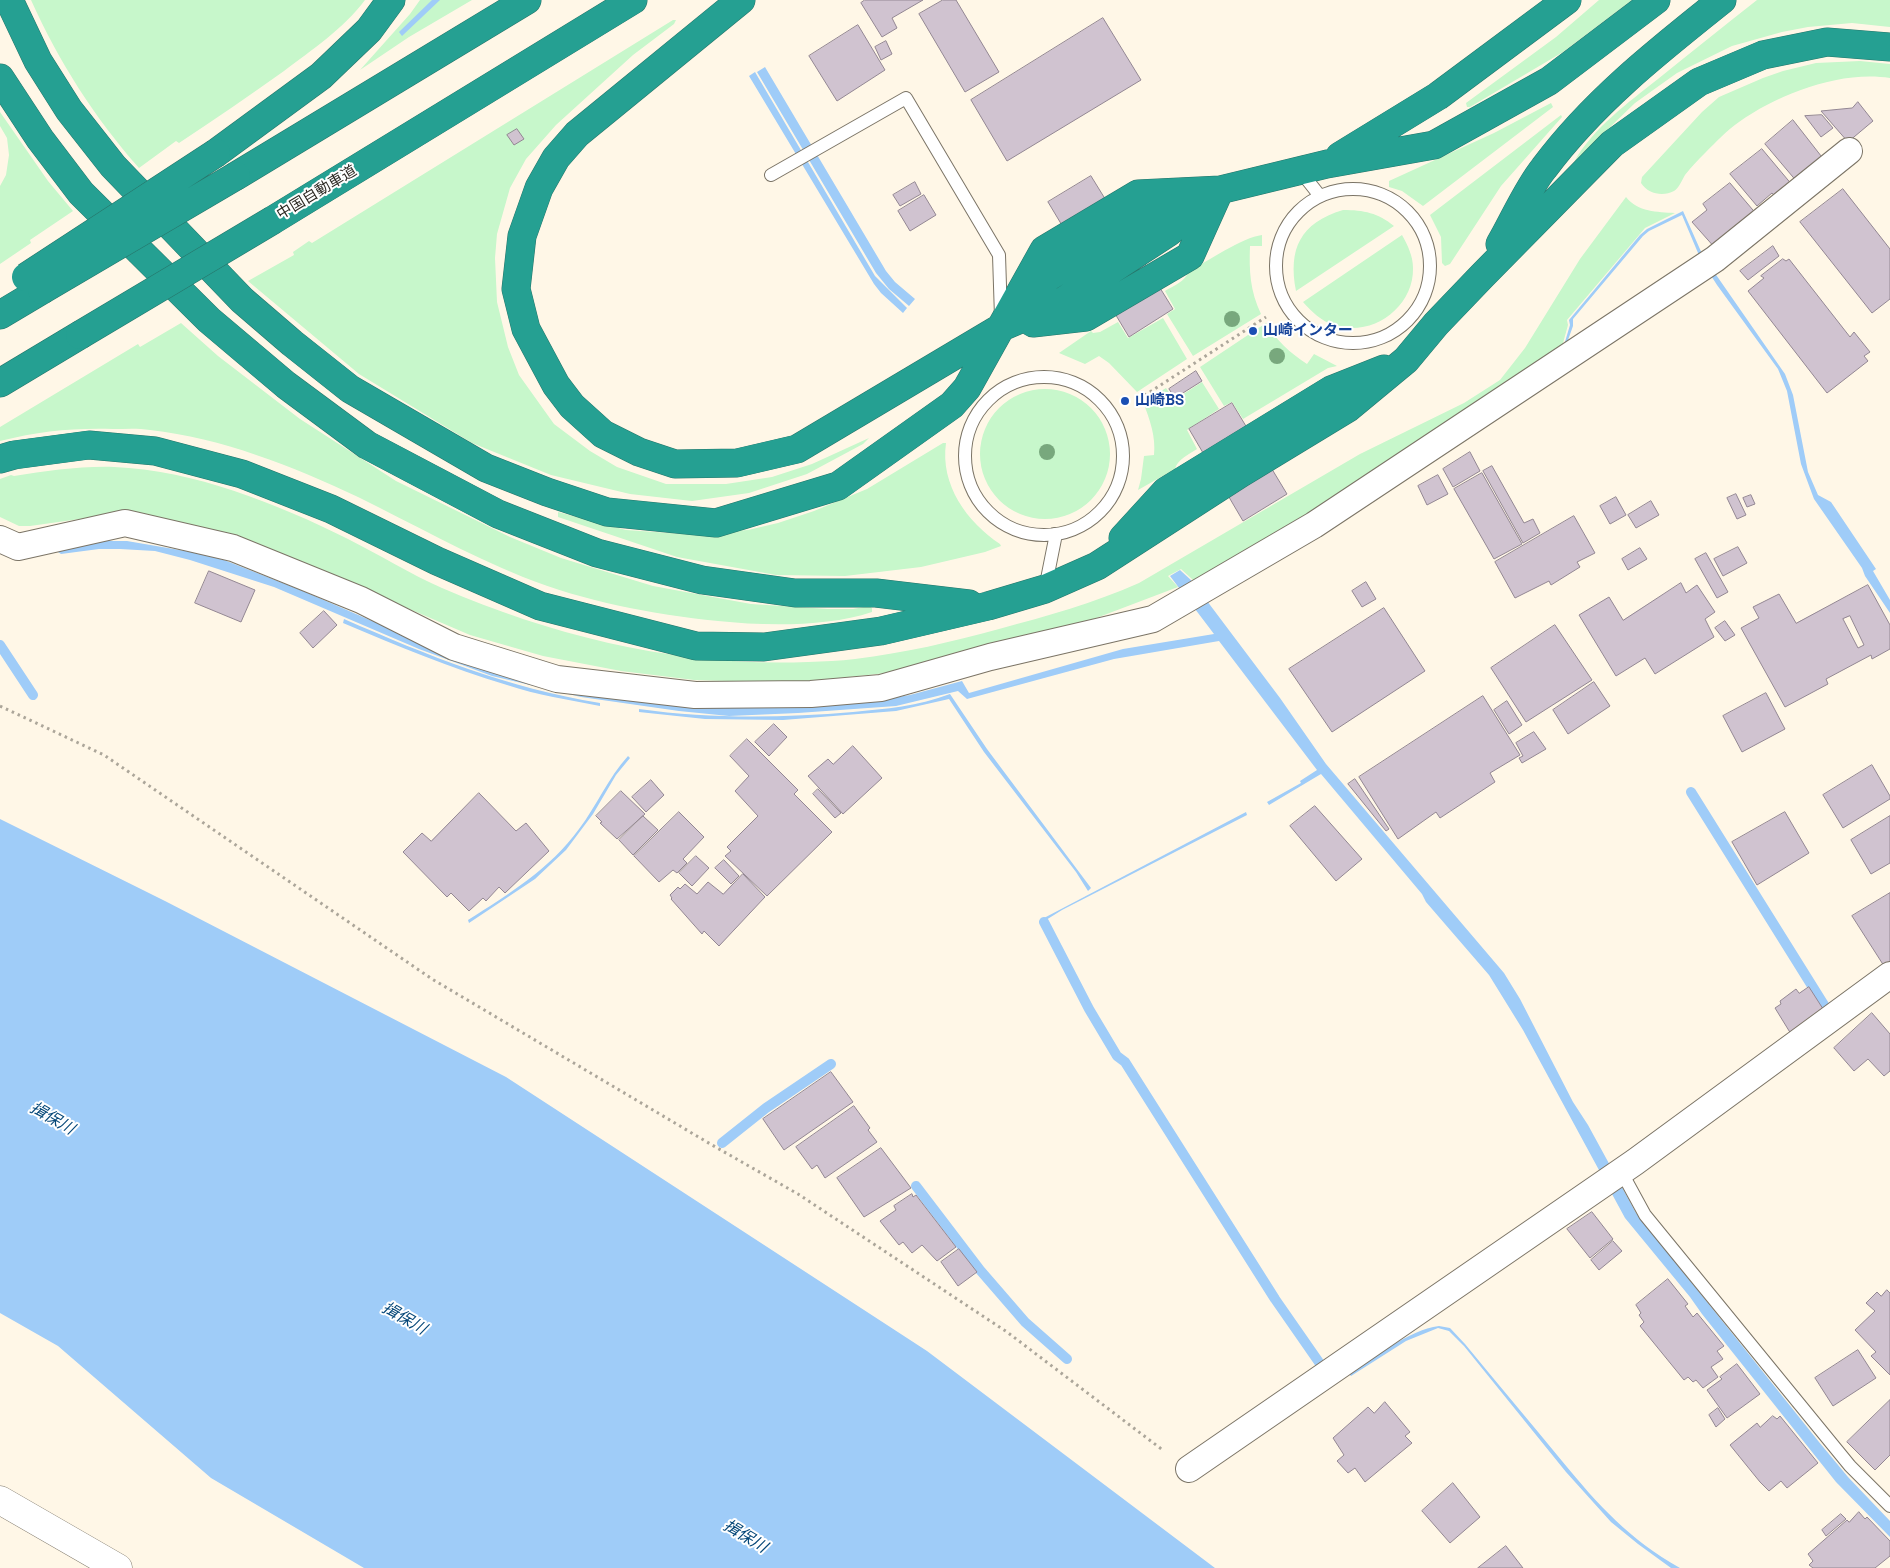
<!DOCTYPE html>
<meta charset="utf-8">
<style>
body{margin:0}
canvas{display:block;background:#fff7e7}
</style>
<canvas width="1890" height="1568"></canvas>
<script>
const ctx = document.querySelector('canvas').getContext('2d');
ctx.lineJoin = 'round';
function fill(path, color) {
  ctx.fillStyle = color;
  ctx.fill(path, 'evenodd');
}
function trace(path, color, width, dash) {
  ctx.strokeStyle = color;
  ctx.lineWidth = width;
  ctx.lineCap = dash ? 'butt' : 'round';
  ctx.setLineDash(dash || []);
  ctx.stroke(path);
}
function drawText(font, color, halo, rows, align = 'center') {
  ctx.font = font + ' "Space Grotesk","Noto Sans JP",sans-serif';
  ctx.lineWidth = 4;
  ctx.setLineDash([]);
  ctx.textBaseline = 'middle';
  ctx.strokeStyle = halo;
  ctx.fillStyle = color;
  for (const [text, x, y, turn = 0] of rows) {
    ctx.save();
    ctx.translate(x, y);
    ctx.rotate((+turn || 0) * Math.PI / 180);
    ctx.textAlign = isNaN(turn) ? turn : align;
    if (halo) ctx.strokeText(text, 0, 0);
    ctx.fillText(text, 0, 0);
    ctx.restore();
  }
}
fill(new Path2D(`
 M31 0H365C344 28 312 50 284 71 249 96 214 120 179 143L176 141 139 168C94 117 59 62 31 0Z
 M420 0H472L409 37 360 70 410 14Z
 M1599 0H1632L1563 52 1470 107H1467L1466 103 1556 37Z
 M1757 0H1890V27L1852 23 1808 27 1782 32 1732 46 1677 73 1635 103 1574 162C1593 128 1629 102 1658 79 1691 52 1724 26 1757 0Z
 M673 20H676L674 24 633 55 556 125 526 159 510 188 497 234 495 258 497 302 508 347 519 375 554 424 590 451 617 467 666 484H726L772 477 812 464 869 438 863 444 807 474 749 493 692 501 630 494 551 475 472 443 359 374 248 281 294 255 293 252 309 241 312 243Z
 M1860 61 1890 64V78C1841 70 1778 94 1739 122 1727 130 1716 142 1705 153 1698 160 1691 167 1685 175 1682 180 1679 188 1674 191 1663 197 1648 194 1641 183L1642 177 1702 112 1719 97 1763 78 1783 71 1816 63Z
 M1551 103 1553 107 1423 206 1402 191 1389 187V181L1494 133Z
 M0 112 48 181 73 211 30 240 31 243 0 264V186L6 175 9 155 7 138 0 126Z
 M1561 115 1562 117 1501 186 1450 264 1445 266 1442 263 1441 237 1430 215Z
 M1626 197C1638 212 1657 212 1675 213L1645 228 1567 320 1568 325 1560 354 1316 512 1193 580 1181 569 1168 576 1178 587 1070 628 886 673 793 683 694 680 621 671 543 656 470 635 386 599 101 516 30 526H19L0 517V479L11 475 14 476C47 471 80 466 114 467 193 470 278 504 348 539 380 555 410 574 442 588 558 638 682 667 808 662 824 661 840 661 855 659 904 653 952 642 999 629 1047 616 1094 603 1139 583L1360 454 1464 403 1500 380 1525 348 1580 259Z
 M1343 210C1364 210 1378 213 1394 226L1296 291C1288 249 1300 223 1343 210Z
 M1262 235V246H1250C1249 271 1250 291 1261 314L1193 356 1167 314 1175 309 1165 291C1173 286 1186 281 1188 272 1206 262 1243 237 1262 235Z
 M1402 235C1408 246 1413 256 1413 268 1414 308 1371 338 1334 325 1321 321 1312 312 1303 302Z
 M1163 318 1187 359 1137 392 1109 363 1099 356 1085 364 1059 353 1091 331 1093 333 1100 332 1118 322 1128 338Z
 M181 323 218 356 300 419 396 481 510 537 561 558 653 586 751 604 828 609H853L869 606 872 608V612C827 627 766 626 718 621 651 614 586 602 523 577 466 554 413 524 358 497 292 466 222 438 150 430 138 428 125 429 113 429 71 428 41 431 0 441V427L138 344 140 347Z
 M1266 323C1276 340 1290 353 1307 364L1314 354 1337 366 1328 368 1243 419 1232 402 1224 406 1200 367Z
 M1202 382 1219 409 1187 430 1197 449C1189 454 1177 460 1175 469L1138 490 1141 479 1144 456 1154 455C1156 437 1150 420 1143 402L1166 388 1174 400Z
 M980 454a65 65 0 1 1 130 0a65 65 0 1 1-130 0Z
 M943 443H946C940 485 967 522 1000 544L1001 546 985 552 921 567 845 576 776 575 677 557 558 517V512L626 530 685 534 748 530 778 523 814 511 867 489Z`), '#c7f7cb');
fill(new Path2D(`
 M432 0H440L402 36 399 32Z
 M765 67 886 271 895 282 915 299 909 306 889 289 876 273 757 72Z
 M755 72 875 276 907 308 903 313 881 293 874 284 749 76Z
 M1683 211 1703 256 1785 374 1793 395 1808 472 1818 495 1831 502 1876 569 1873 571 1890 600V613L1865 576 1862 568 1814 499 1801 464 1787 391 1778 369 1717 285 1701 260 1682 215 1649 231 1643 236 1573 319V326L1563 354 1562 352 1570 325 1569 320 1640 235 1647 229Z
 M94 541H127L197 553 224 560 303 591 416 640 731 708H771L873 701 910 695 962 681 969 693 1123 649 1214 634 1170 576 1180 570 1192 581 1280 698 1326 764 1504 973 1520 999 1573 1102 1588 1125 1636 1213 1819 1442 1848 1477 1890 1521V1537L1836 1482 1702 1314 1690 1297 1625 1218 1523 1030 1489 975 1426 902 1422 894 1321 774 1269 805 1267 802 1301 783 1300 781 1317 770 1219 641 1114 659 967 699 958 691 896 706 798 713 729 716 679 711 581 697 492 676 419 649 274 587 190 560 155 551 120 549H99L61 554 58 552 61 545Z
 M344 619C429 656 507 688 600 703V706C569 700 537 695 507 685 451 668 397 646 343 623Z
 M950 694 987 749 1091 888 1088 891 1076 872 984 752 949 699 896 711 783 720 705 719 639 712V709C710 719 781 718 853 712 885 709 919 706 950 694Z
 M628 756 630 758 616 775 593 814 566 850 535 879 469 923 468 920C509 894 550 869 579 829 597 805 608 778 628 756Z
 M1246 812 1247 815 1062 910 1046 920 1044 918Z
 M0 819 165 901 506 1077 927 1351 1215 1568H364L211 1478 58 1346 0 1313Z
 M1439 1326 1450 1328 1465 1344C1497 1383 1530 1422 1562 1461 1599 1506 1629 1539 1680 1568H1671L1638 1544 1611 1522 1566 1472 1464 1346 1449 1331 1438 1328 1406 1341 1351 1376 1349 1374C1375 1358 1408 1330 1439 1326Z`), '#9fccf8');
trace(new Path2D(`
 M0 645 33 695
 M1691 792 1829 1013
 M1044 922 1089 1009 1117 1056 1125 1062 1275 1299 1323 1368
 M722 1143 766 1108 831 1064
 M916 1186 980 1270 1025 1322 1067 1359`), '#9fccf8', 10);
const building = new Path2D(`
 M865 0H923L892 18 897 28 882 37 861 3Z
 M943 0H956L999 72 965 92 919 14Z
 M1103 18 1141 80 1007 161 971 100Z
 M858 25 885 70 837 101 809 56Z
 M886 41 892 54 881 60 875 47Z
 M1858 102 1873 121 1848 142 1821 111 1852 108Z
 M1822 115 1833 128 1821 137 1805 116Z
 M1793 120 1825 161 1798 183 1765 144Z
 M517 129 524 139 514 145 507 135Z
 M1762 149 1793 186 1777 199 1772 193 1757 206 1730 174Z
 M1091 176 1173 309 1129 337 1048 202Z
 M915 182 921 194 900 206 893 195Z
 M1730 183 1758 216 1716 249 1692 222 1707 210 1703 204Z
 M1843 189 1890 249V299L1872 313 1800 222Z
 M924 195 936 215 910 231 898 211Z
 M1773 246 1779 256 1748 280 1740 271Z
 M1783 259 1786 261 1789 259 1850 337 1854 332 1870 352 1864 356 1868 361 1827 393 1748 291 1764 278 1761 276Z
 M1196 371 1202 381 1175 398 1169 389Z
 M1232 403 1287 494 1243 521 1189 429Z
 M1470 452 1480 471 1453 487 1443 469Z
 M1492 466 1524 523 1533 519 1540 533 1523 543 1483 471Z
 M1482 473 1522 544 1494 559 1454 489Z
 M1438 475 1448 494 1427 505 1418 486Z
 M1736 494 1746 515 1737 519 1727 498Z
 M1751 495 1755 504 1747 507 1743 498Z
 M1616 497 1626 515 1610 524 1600 506Z
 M1651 501 1659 515 1636 528 1628 515Z
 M1574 516 1595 553 1577 562 1580 567 1551 585 1549 581 1515 598 1495 562Z
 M1738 547 1747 563 1723 576 1714 559Z
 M1640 548 1647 559 1628 570 1622 559Z
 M1706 553 1728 592 1717 598 1695 559Z
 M209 571 255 590 241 622 195 603Z
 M1366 582 1376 599 1362 607 1352 591Z
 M1681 583 1686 593 1697 585 1715 612 1705 619 1714 637 1655 674 1645 658 1616 676 1579 615 1609 597 1623 620Z
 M1868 585 1890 625V649L1872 659 1871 655 1826 679 1828 684 1785 707 1741 628 1759 618 1753 607 1779 594 1796 623ZM1850 616 1864 645 1858 648 1843 619Z
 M1384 608 1425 671 1332 732 1289 669Z
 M324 611 337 625 313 648 300 633Z
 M1725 621 1735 635 1725 641 1715 628Z
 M1555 625 1592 680 1526 722 1491 668Z
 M1594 682 1610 706 1568 734 1553 710Z
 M1766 693 1785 729 1742 752 1723 716Z
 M1483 696 1520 755 1490 773 1495 782 1440 818 1436 812 1398 839 1359 777Z
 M1507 701 1522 725 1509 734 1494 710Z
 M774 724 787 737 769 756 755 742Z
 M1534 732 1546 749 1522 763 1519 758 1523 756 1516 743Z
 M747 739 798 790 794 794 832 832 767 896 725 856 731 851 727 847 758 816 735 791 749 776 730 756Z
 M853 746 882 778 843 814 808 776 828 759 833 764Z
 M1872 765 1890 796V799L1843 828 1823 795Z
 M1355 779 1389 829 1386 831 1348 784Z
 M651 780 664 795 646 812 632 797Z
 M818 789 841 813 835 818 813 794Z
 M621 791 645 814 617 839 600 823 602 822 596 816Z
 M479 793 516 831 526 823 549 851 505 893 499 887 486 901 483 898 469 911 451 893 447 897 403 852 422 833 431 841Z
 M1315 806 1362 859 1336 881 1290 826Z
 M679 812 704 837 683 859 687 863 677 873 673 870 659 882 634 856Z
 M1785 812 1809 853 1757 885 1732 842Z
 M643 816 658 830 633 855 619 840Z
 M1890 816V863L1871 874 1851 840Z
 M696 856 709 868 692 886 679 873Z
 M724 860 739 876 731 884 715 868Z
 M743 874 765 897 719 946 704 931 702 934 671 899 672 898 670 895 678 887 680 889 685 884 697 894 708 882 723 894Z
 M1890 893V962L1884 966 1852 916Z
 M1809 987 1825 1012 1791 1034 1775 1008 1781 1004 1780 1001 1796 989 1799 993Z
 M1872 1013 1890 1034V1071L1884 1076 1868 1059 1854 1071 1834 1048Z
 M831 1072 853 1102 784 1150 763 1119Z
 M854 1106 870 1128 868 1130 877 1142 825 1178 817 1165 812 1169 796 1147Z
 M881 1148 911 1188 864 1217 837 1178Z
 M912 1194 913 1197 916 1195 956 1247 937 1261 922 1245 912 1253 903 1242 899 1245 880 1221 896 1210 894 1206Z
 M1592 1212 1613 1239 1590 1258 1567 1229Z
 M1613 1241 1622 1251 1599 1270 1591 1260Z
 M959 1249 977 1272 958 1286 941 1262Z
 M1668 1279 1688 1304 1685 1306 1693 1317 1697 1313 1724 1346 1717 1351 1723 1359 1711 1367 1718 1377 1703 1388 1696 1380 1693 1382 1688 1377 1684 1380 1640 1326 1644 1322 1639 1315 1641 1313 1636 1305Z
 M1887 1290 1890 1293V1375L1871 1356 1876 1352 1855 1330 1875 1311 1866 1303 1877 1292 1881 1296Z
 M1858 1350 1876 1378 1833 1406 1815 1378Z
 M1737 1364 1760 1394 1727 1418 1707 1390 1722 1379 1720 1377Z
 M1890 1400V1455L1875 1470 1847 1442Z
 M1385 1402 1410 1432 1405 1436 1412 1443 1365 1482 1355 1468 1348 1473 1337 1461 1344 1455 1333 1438 1368 1407 1374 1413Z
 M1718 1408 1725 1419 1716 1427 1709 1415Z
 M1773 1416 1777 1419 1780 1416 1818 1463 1787 1488 1781 1481 1769 1491 1760 1482 1730 1445 1757 1423 1760 1427Z
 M1453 1483 1480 1517 1450 1543 1422 1511Z
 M1859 1512 1865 1519 1867 1517 1890 1541V1556L1875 1568H1813L1809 1565 1813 1561 1808 1554 1847 1520 1849 1522Z
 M1841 1514 1846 1519 1826 1536 1822 1530Z
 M1506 1546 1523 1568H1478Z`);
fill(building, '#d0c3d0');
trace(building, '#938793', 1);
const service = new Path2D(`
 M1301 172 1320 196
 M771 175 906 98 999 255 1001 317
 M1276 266a77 77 0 1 1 154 0a77 77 0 1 1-154 0Z
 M965 456a79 79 0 1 1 158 0a79 79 0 1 1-158 0Z
 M1045 589 1056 534H1054
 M1621 1171 1645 1215 1850 1466 1890 1506`);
const minor = new Path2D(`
 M0 539 18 547 125 523 233 548 361 600 454 647 557 679 695 695 811 694 881 688 990 657 1153 619 1314 525 1715 259 1849 151
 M1189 1469 1635 1162 1890 975`);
const tertiary = new Path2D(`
 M0 1500 118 1568`);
const motorway = new Path2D(`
 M9 0 38 61 69 110 113 166 242 300 292 343 350 389 486 468 547 492 607 512 716 523 838 486 952 405 967 388 1044 250 1138 194 1220 190
 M741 0 577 134 556 158 539 188 522 236 516 289 526 329 556 385 572 406 603 434 639 452 675 464 737 463 797 449 1002 327 1065 300 1169 232 1220 190
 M0 78 40 139 81 193 209 320 286 385 367 445 498 514 597 553 702 580 795 593H876L969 604
 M216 153 321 76 369 30 391 0
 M1340 156 1438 96 1567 0
 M236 176 527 0
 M273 220 633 0
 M1500 244C1514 220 1527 189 1544 168 1593 102 1658 51 1722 0
 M1025 300 1040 282 1151 215 1220 190 1327 164 1434 145 1549 81 1656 0
 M0 315 42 290
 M1033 323 1086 317 1190 256 1217 196
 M0 383 80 335
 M0 459 14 455 89 445 155 451 242 474 331 509 437 561 540 606 696 646 764 647 881 631 988 606 1045 589 1097 566 1241 473 1348 408 1406 360 1436 324 1482 276 1612 144 1699 82 1763 55 1827 42 1890 47
 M1123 538 1166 491 1331 390 1384 369`);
trace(service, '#7b7466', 14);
trace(minor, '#7b7466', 28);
trace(tertiary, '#7b7466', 29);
trace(motorway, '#27766b', 29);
trace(new Path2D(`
 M1139 399 1266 317
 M0 706 104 755 432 979 712 1145 798 1194 1007 1332 1164 1451`), '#aca69a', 3, [2.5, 4]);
trace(service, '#fff', 12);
trace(minor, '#fff', 26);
trace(tertiary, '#fff', 28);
trace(motorway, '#25a092', 28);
const motorwayBridge = new Path2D(`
 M26 277 216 153
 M42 290 236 176
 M80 335 273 220`);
trace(motorwayBridge, '#27766b', 29, []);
trace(motorwayBridge, '#25a092', 28);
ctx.fillStyle = '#78a87d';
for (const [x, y] of [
 [1232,319],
 [1277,356],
 [1047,452]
]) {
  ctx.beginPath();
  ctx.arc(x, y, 8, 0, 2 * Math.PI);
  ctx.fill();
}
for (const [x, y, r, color] of [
 [1253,331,5,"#1a4fb4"],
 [1125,401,5,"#1a4fb4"]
]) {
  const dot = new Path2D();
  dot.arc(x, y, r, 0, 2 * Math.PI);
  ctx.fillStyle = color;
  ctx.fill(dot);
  trace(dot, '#fff', 2);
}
drawText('15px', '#2c2923', '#fff', [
 ["中国自動車道",317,193,-31]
]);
drawText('bold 15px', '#164399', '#fff', [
 ["山崎インター",1263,331],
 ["山崎BS",1135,401]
], 'left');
drawText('italic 16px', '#054778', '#fff', [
 ["揖保川",52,1119,30],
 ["揖保川",404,1319,30],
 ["揖保川",745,1537,31]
]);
</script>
